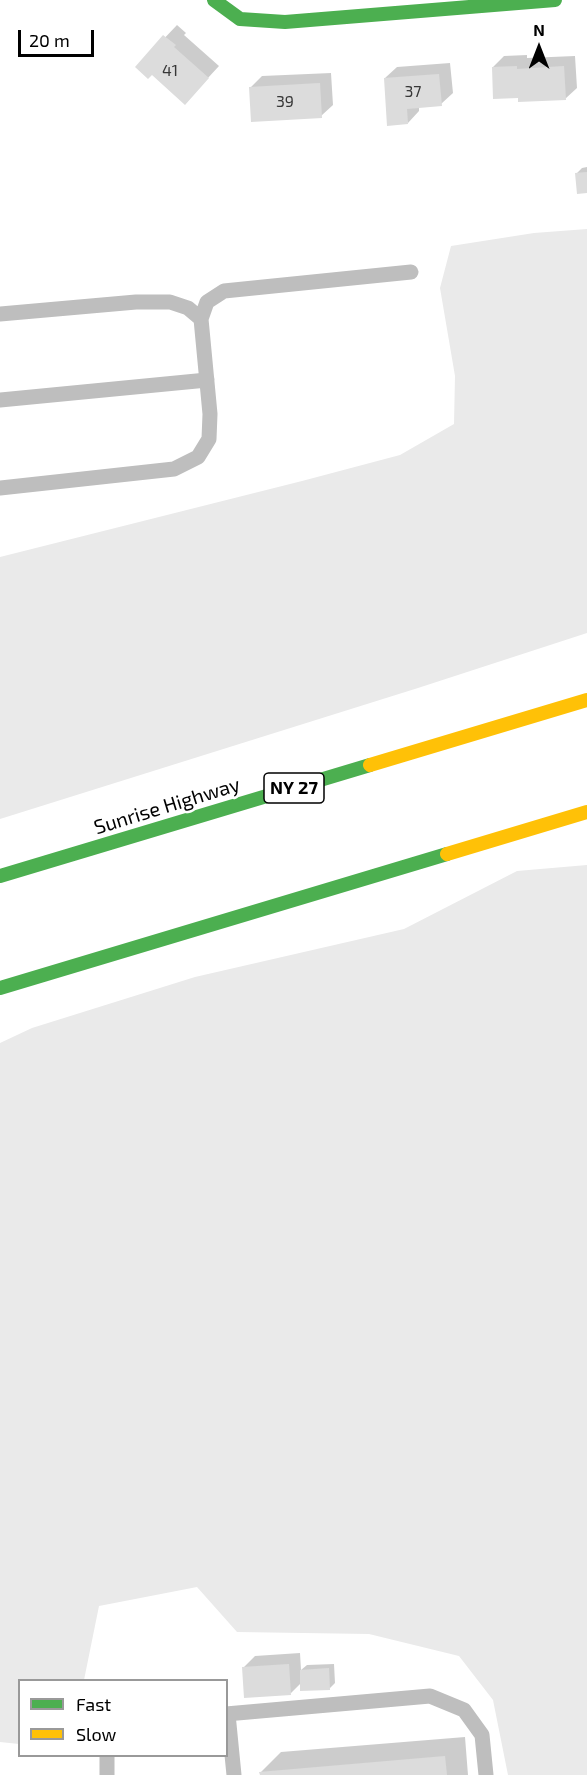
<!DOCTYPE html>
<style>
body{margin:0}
#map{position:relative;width:587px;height:1775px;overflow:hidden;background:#fff;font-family:"Exo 2",sans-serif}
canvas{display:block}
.legend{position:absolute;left:18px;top:1679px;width:210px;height:78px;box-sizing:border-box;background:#fff;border:2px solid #999;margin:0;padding:8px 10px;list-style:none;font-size:18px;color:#000}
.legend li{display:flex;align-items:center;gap:12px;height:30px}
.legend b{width:30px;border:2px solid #999}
.north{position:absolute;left:509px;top:18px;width:60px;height:60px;-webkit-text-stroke:4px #fff;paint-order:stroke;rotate:0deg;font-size:16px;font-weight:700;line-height:24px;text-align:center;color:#000}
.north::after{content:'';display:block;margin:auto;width:21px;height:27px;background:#000;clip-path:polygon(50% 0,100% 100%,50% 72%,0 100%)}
.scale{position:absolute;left:18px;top:30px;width:76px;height:27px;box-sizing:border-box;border:3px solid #000;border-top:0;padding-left:8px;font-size:18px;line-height:21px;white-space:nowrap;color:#000;-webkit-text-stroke:4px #fff;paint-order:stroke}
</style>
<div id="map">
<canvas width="587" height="1775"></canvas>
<ul class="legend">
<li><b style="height:8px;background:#4caf50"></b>Fast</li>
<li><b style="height:8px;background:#ffc107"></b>Slow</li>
</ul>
<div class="north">N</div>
<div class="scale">20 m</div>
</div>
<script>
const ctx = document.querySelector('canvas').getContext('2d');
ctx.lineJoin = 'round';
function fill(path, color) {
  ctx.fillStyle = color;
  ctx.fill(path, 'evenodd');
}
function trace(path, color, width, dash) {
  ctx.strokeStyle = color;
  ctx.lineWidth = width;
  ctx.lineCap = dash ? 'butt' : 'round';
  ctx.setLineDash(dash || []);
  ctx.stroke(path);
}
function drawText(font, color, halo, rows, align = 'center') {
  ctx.font = font + ' "Exo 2",sans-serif';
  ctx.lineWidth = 5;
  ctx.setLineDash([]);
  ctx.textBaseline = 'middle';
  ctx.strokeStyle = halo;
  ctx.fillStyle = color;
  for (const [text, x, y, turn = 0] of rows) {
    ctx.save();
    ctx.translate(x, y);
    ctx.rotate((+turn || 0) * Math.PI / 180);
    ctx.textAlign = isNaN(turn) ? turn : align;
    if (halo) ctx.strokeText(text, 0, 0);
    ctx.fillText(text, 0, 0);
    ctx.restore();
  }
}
fill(new Path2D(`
 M587 229V633L418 688 0 819V557L302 481 400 455 454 424 455 376 440 288 451 246 534 233Z
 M587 865V1775H508L493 1700 459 1656 369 1634 237 1632 197 1587 99 1606 84 1680H20L19 1744 0 1742V1043L32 1028 195 977 404 929 517 871Z`), '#eaeaea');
fill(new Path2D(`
 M177 25 186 33 184 35 219 66 196 91 137 67Z
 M527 55V58L575 56 577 88 565 99 519 96 493 67 504 56Z
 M450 63 453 93 441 104 419 106V111L408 123 385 78 397 67Z
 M331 73 333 105 321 116 250 88 262 76Z
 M587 167V191L577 173 582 168Z
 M300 1653 301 1670 307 1665 334 1664 335 1683 329 1689 302 1682 291 1693 243 1668 255 1656Z
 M465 1737 468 1775H261V1772L281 1752Z`), '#0003');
fill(new Path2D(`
 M163 35 176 45 174 47 209 78 185 105 152 75 148 79 135 67Z
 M517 66V69L564 66 566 100 518 102V98L493 99 492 67Z
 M439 74 442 106 407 109 408 124 387 126 384 78Z
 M320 83 322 118 251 122 249 87Z
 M587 172V193L577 194 575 173Z
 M289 1664 291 1695 244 1698 242 1667Z
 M329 1668 330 1690 300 1691V1670Z
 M445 1756 447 1775H260L259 1772Z`), '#dcdcdc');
trace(new Path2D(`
 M0 314 136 302H170L188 308 201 319 210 414 209 439 198 457 174 469 0 488
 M201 319 207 302 224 291 411 272
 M0 400 207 380
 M226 1714 430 1696 464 1710 482 1735 486 1775
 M228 1714 234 1775
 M107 1756V1775`), '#bebebe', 15);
trace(new Path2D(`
 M214 0 240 19 285 22 555 0
 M0 876 370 765
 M0 988 447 854`), '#4caf50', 14);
trace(new Path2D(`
 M370 765 587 700
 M447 854 587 812`), '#ffc107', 14);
drawText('16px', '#373737', null, [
 ["41",170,71],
 ["37",413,92],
 ["39",285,102]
]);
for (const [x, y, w] of [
 [294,788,60]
]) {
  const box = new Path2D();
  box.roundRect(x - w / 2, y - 15, w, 30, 4.5);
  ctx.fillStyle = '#fff';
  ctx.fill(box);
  trace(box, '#000', 1.5);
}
drawText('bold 18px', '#000', null, [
 ["NY 27",294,788]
]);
drawText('20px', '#000', '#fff', [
 ["Sunrise Highway",167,806,-17]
]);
</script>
